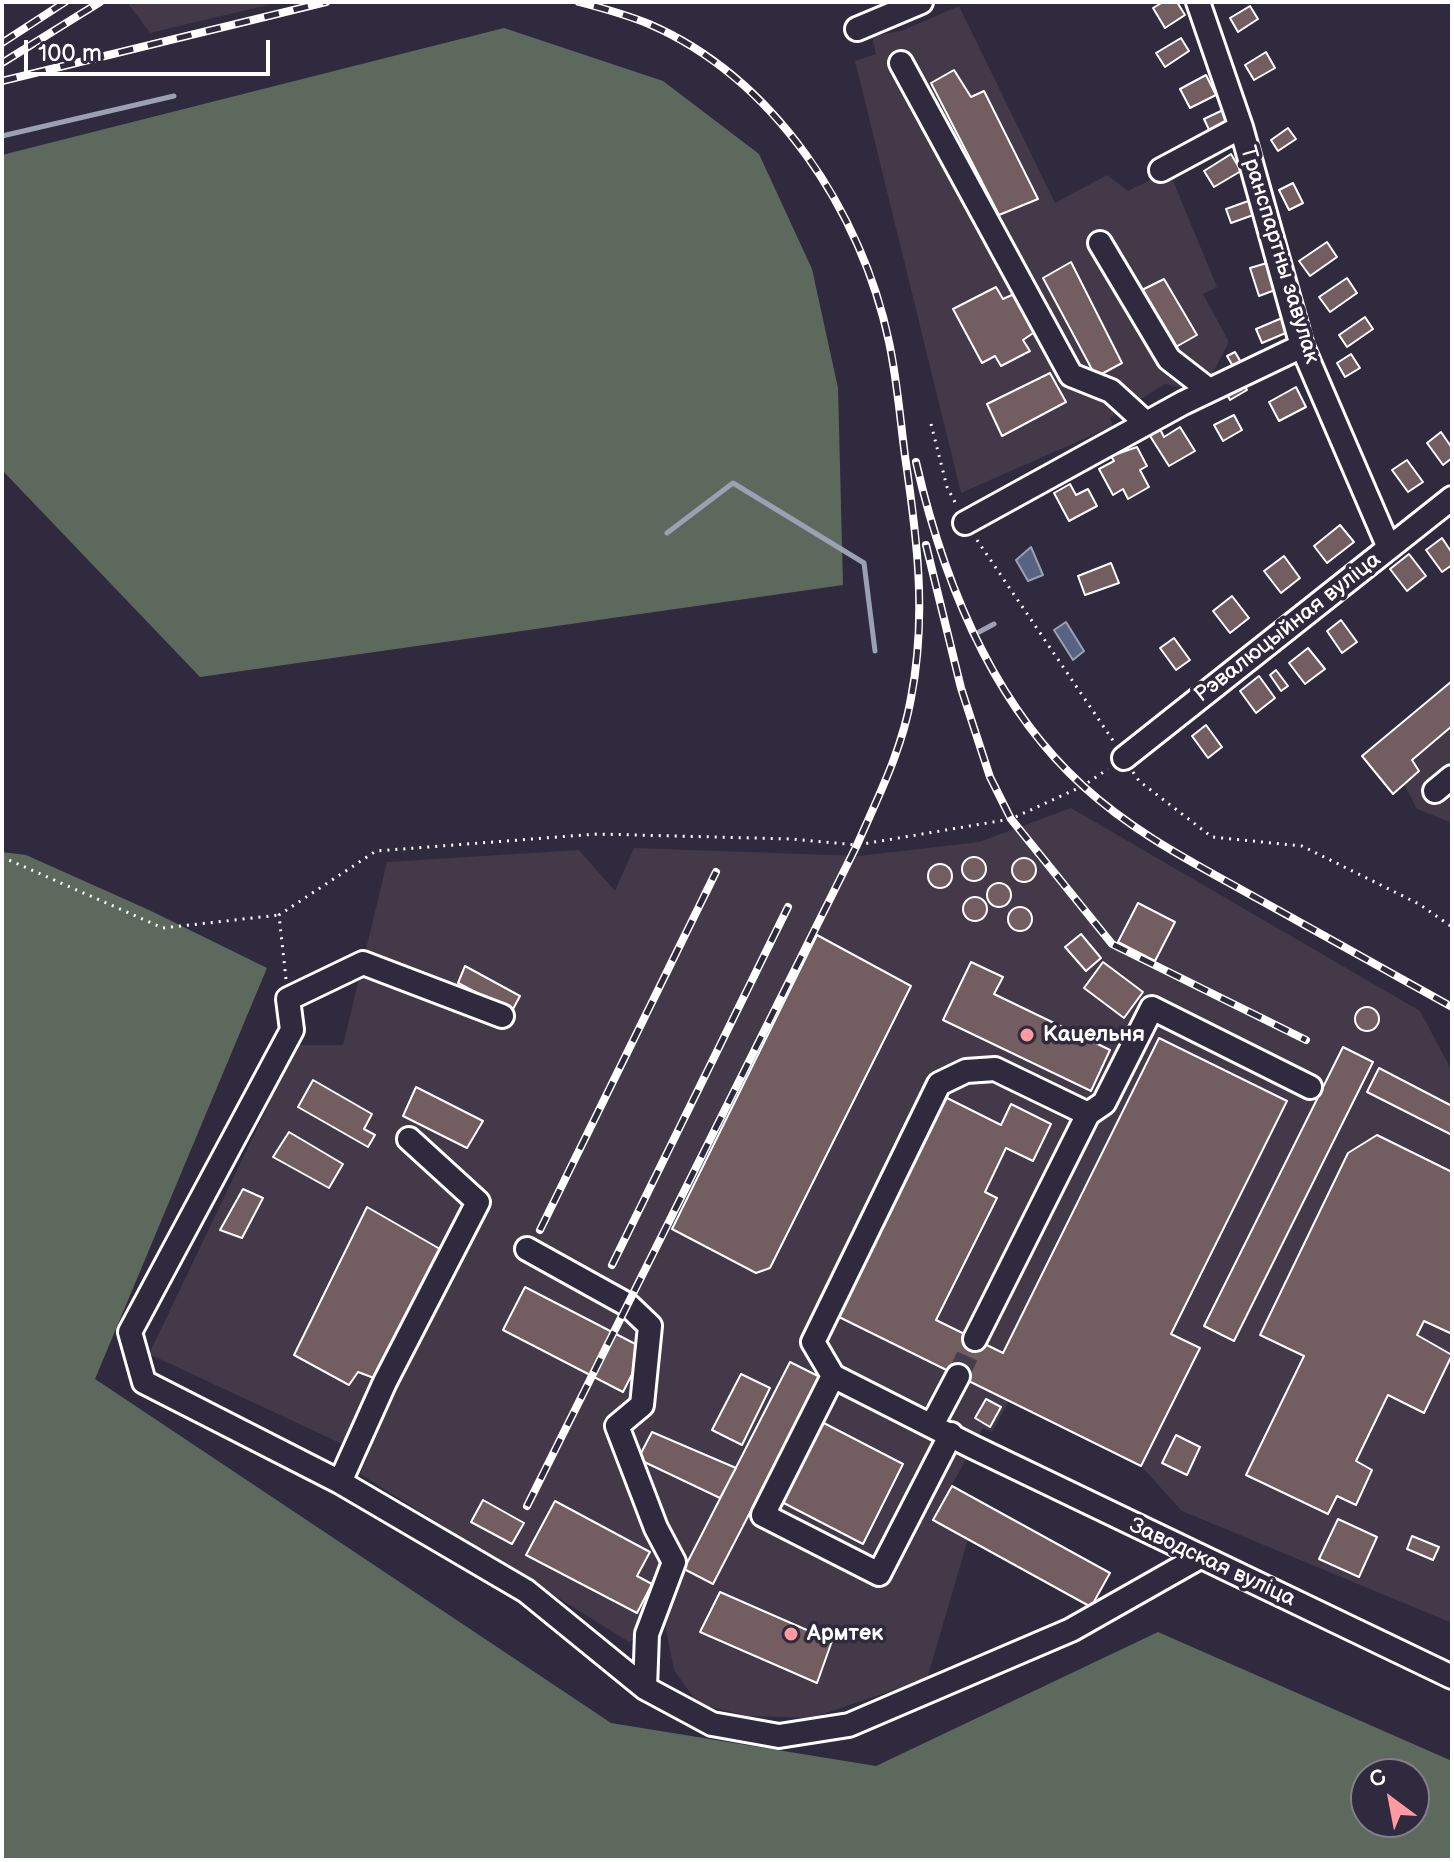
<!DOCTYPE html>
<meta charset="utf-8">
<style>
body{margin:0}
#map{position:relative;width:1454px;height:1862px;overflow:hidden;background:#2f2a3d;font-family:"Balsamiq Sans",sans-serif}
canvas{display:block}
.frame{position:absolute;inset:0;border:4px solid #fff;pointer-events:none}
.north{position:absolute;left:1350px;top:1758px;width:80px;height:80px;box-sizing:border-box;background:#2f2a3d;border:2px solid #827f8b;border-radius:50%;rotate:328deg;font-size:22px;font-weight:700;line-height:32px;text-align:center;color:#fff}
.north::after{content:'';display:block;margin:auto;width:28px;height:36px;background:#ff9aa2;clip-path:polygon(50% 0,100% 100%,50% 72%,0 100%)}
.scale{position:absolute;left:24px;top:40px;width:246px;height:36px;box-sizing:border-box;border:4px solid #fff;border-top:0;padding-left:10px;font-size:24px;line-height:28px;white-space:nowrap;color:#fff;-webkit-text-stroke:6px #2f2a3d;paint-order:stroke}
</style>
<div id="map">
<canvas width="1454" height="1862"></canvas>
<div class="frame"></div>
<div class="north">С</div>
<div class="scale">100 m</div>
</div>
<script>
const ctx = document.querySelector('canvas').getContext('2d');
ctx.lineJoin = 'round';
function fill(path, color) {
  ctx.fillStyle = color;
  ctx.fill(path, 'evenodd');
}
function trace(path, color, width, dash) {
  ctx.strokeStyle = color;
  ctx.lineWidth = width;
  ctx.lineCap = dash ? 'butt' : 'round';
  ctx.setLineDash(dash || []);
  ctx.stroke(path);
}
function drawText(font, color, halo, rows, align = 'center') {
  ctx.font = font + ' "Balsamiq Sans",sans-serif';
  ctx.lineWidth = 7;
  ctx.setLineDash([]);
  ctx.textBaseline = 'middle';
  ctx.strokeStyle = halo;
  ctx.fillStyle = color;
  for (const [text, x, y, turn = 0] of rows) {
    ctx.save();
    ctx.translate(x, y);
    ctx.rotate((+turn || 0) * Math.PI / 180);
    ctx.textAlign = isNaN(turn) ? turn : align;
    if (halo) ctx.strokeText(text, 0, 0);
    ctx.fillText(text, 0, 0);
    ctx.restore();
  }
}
fill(new Path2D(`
 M127 2H280L150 33Z
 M959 6 1055 203 1107 175 1128 191 1169 171 1217 287 1203 294 1229 342 1211 376 1187 389 1165 384 1110 418 1113 426 961 493 855 61 876 54 872 37 904 30Z
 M1452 681V823L1417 809 1404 784 1393 794 1362 756Z
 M1071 808 1420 1011 1452 1071V1623L1182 1511 1141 1466 1009 1401 992 1432 983 1428 933 1520 968 1539 927 1679 811 1718 748 1716 698 1704 674 1670 665 1625 629 1642 360 1474 368 1456 149 1354 297 1045H343L387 862 579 850 615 891 634 848 859 856 979 842Z`), '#433948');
fill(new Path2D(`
 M504 28 663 81 759 154 812 269 838 388 843 585 200 677 2 470V155Z
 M2 852 26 855 149 910 267 968 95 1379 611 1723 876 1766 1158 1632 1452 1761V1860H2ZM1366 1774H1414V1822H1366Z`), '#5e695e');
const water = new Path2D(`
 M1031 547 1043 575 1028 581 1016 560Z
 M1066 622 1084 651 1073 660 1054 630Z`);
fill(water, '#576380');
trace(water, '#9aa1b3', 2);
trace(new Path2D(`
 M2 136 174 96
 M667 533 733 483 864 563 875 651
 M979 632 994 624`), '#9aa1b3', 5);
const building = new Path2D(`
 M1163 2H1177L1185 15 1165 28 1153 8Z
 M1250 6 1258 19 1238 32 1230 18Z
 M1181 38 1189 51 1165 67 1156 53Z
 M1266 52 1275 68 1254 80 1245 65Z
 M954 70 971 97 984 91 1038 199 999 215 931 83Z
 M1206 75 1216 95 1190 108 1180 89Z
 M1223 110 1231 125 1211 134 1204 119Z
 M1288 128 1296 139 1278 151 1271 140Z
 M1231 154 1241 171 1214 187 1204 171Z
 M1293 183 1303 203 1289 210 1279 190Z
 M1251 200 1256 214 1231 223 1226 209Z
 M1327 242 1337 257 1310 276 1299 261Z
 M1071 262 1122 363 1096 377 1043 278Z
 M1267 263 1275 290 1259 296 1250 268Z
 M1347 278 1357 293 1330 312 1319 297Z
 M1164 279 1197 335 1174 348 1140 291Z
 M996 287 1003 299 1014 294 1036 331 1023 340 1030 351 1001 366 995 356 982 363 953 309Z
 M1365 317 1373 329 1347 347 1339 335Z
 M1282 318 1288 332 1262 343 1256 329Z
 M1235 352 1242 364 1234 368 1227 356Z
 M1351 354 1360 368 1345 377 1337 363Z
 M1050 373 1066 402 1002 436 987 404Z
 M1242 381 1247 390 1230 400 1225 391Z
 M1296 387 1306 407 1279 421 1269 402Z
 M1234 415 1242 430 1223 441 1214 425Z
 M1180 427 1195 451 1169 466 1150 436 1160 429 1164 437Z
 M1441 432 1452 448V458L1443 465 1427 443Z
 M1137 447 1147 466 1140 470 1149 487 1128 499 1123 489 1113 495 1099 469 1114 461 1111 456Z
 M1407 460 1423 482 1408 492 1392 470Z
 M1070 484 1076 495 1088 489 1097 506 1069 521 1054 493Z
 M1340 525 1354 542 1327 563 1314 546Z
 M1442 538 1452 553V565L1442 572 1426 550Z
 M1409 554 1426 576 1407 591 1390 569Z
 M1284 556 1300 578 1281 593 1264 571Z
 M1111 563 1119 583 1085 595 1078 576Z
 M1232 596 1249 618 1230 633 1213 611Z
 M1341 620 1357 642 1342 653 1327 631Z
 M1174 638 1190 660 1176 670 1160 648Z
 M1308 648 1325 669 1305 684 1289 663Z
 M1276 670 1288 686 1281 691 1270 675Z
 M1259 676 1275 698 1256 713 1240 691Z
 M1452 681V726L1412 760 1419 771 1393 794 1362 756Z
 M1206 725 1222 747 1208 758 1192 736Z
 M962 869a12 12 0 1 1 24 0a12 12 0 1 1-24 0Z
 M1012 870a12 12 0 1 1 24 0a12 12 0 1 1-24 0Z
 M928 876a12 12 0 1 1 24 0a12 12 0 1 1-24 0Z
 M987 895a12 12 0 1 1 24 0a12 12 0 1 1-24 0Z
 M963 909a12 12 0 1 1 24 0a12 12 0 1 1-24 0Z
 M1138 903 1175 922 1155 961 1118 942Z
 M1008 919a12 12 0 1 1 24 0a12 12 0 1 1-24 0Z
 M1081 934 1101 958 1086 971 1065 947Z
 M817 935 911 986 770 1268 756 1273 672 1229Z
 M971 962 1003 977 994 994 1110 1050 1091 1091 943 1020Z
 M1103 962 1143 992 1124 1018 1084 988Z
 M465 966 520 996 512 1011 458 983Z
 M1355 1019a12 12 0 1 1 24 0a12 12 0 1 1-24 0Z
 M1159 1038 1287 1101 1171 1334 1200 1348 1141 1466 837 1316 945 1097 1001 1125 1011 1104 1051 1124 1033 1161 1006 1148 985 1192 997 1198 936 1320 1003 1353Z
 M1343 1047 1373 1062 1234 1341 1204 1326Z
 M1379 1068 1452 1106V1135L1367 1092Z
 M313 1080 372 1114 364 1129 375 1135 368 1147 298 1107Z
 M416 1087 483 1121 467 1148 403 1116Z
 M289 1132 343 1164 329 1188 273 1157Z
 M1377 1135 1452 1172V1330L1450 1333 1424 1321 1417 1335 1452 1355 1424 1413 1388 1395 1356 1461 1372 1470 1356 1505 1337 1496 1328 1514 1246 1475 1304 1356 1260 1335 1348 1153Z
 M243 1189 263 1198 242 1238 220 1230Z
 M367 1207 440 1249 374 1378 358 1372 349 1385 294 1355Z
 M525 1287 645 1349 623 1392 503 1330Z
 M790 1362 820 1377 713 1584 684 1569Z
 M741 1374 770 1388 742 1445 712 1430Z
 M986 1399 1001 1407 990 1427 975 1418Z
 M818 1420 903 1464 863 1544 776 1499Z
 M652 1432 736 1468 720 1498 638 1459Z
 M1176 1435 1200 1447 1187 1475 1162 1463Z
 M952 1486 1110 1573 1091 1607 933 1520Z
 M483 1500 524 1523 512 1544 471 1522Z
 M555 1501 650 1552 637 1576 652 1584 637 1613 526 1555Z
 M1338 1519 1377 1537 1359 1577 1319 1559Z
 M1412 1536 1439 1547 1433 1560 1407 1549Z
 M720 1592 832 1641 817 1683 700 1632Z`);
fill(building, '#725d60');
trace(building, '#fff', 2);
trace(new Path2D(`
 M958 1376 975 1339`), '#443f50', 22, [22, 11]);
const minor = new Path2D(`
 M1198 2 1241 127 1302 346 1389 548
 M857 29 921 2
 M901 63 1071 375 1111 391 1146 423
 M1161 170 1241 127
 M1100 243 1169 359 1209 390
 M965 523 1183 403 1302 346
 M1124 758 1452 498
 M1435 791 1452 777
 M502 1016 363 963 288 999 292 1030 130 1332 144 1382 340 1482 526 1591 645 1688 712 1724 779 1736 849 1725 1071 1630 1198 1558
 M1088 1114 1104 1103 1152 1008 1310 1087
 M527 1249 628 1305 650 1326 642 1405 617 1426 656 1528 674 1562 647 1634 645 1688
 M833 1376 813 1342 939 1084 966 1071 995 1069 1088 1114 975 1339
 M932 1425 958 1376
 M951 1434 879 1574 763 1515 833 1376 973 1447 1452 1677
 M340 1482 385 1382 478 1202 409 1139`);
trace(minor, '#fff', 28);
trace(new Path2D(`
 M931 424 947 487 957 506
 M977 540 1114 742
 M1133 772 1139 781 1212 837 1302 846 1419 904 1452 927
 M2 857 163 928 279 915
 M286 979 279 915 376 851 597 834 792 839 857 845 1011 819 1083 786 1108 769`), '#fff', 3, [2, 6]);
trace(minor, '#2f2a3d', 22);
const rail = new Path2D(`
 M2 43 65 2
 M2 63 100 2
 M2 81 326 2
 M916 462C943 580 992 703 1083 786 1133 832 1192 862 1251 895 1318 932 1385 970 1452 1007
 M926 545 961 688 990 777 1011 819 1112 944 1306 1040
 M540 1230 716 872
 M612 1265 788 907
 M527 1506 857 845C878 797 902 750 911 698 927 616 917 537 905 456 900 418 897 379 889 342 862 212 774 78 649 24 627 15 602 8 579 2`);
trace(rail, '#fff', 8);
trace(rail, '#2f2a3d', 5, [15]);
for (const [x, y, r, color] of [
 [1027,1035,8,"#ff9aa2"],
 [791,1634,8,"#ff9aa2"]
]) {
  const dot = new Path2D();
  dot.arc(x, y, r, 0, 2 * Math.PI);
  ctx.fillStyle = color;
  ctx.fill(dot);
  trace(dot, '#2f2a3d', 3);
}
drawText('22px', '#fff', '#2f2a3d', [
 ["Транспартны завулак",1279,255,73],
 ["Рэвалюцыйная вуліца",1288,628,-38],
 ["Заводская вуліца",1212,1563,25]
]);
drawText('bold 22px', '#fff', '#2f2a3d', [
 ["Кацельня",1043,1035],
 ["Армтек",807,1634]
], 'left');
</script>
